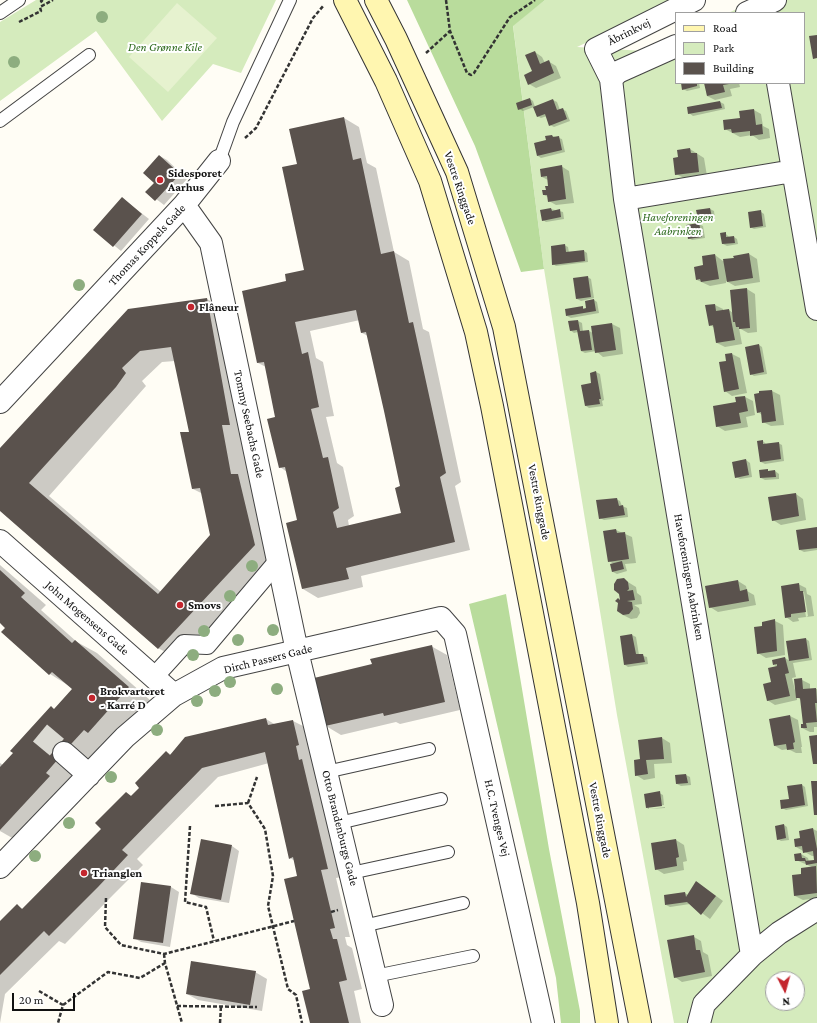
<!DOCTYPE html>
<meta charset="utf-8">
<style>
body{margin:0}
#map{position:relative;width:817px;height:1023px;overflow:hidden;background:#fffdf5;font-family:"Crimson Pro",serif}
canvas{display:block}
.legend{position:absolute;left:675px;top:12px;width:130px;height:72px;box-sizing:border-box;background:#fff;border:1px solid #a0a0a0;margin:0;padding:5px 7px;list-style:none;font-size:12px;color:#111}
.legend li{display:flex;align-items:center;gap:8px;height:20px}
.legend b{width:20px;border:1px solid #a0a0a0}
.north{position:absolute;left:765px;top:971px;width:40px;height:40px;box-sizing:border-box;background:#fff;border:1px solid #a0a0a0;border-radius:50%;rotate:174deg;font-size:11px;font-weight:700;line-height:16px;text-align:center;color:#111}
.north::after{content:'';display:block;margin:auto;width:14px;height:18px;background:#c4262e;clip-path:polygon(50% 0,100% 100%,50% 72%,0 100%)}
.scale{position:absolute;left:12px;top:993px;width:63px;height:18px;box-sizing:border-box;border:2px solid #111;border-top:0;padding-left:5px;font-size:12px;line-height:14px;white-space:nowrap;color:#111;-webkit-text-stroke:3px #fff;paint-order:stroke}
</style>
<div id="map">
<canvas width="817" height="1023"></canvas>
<ul class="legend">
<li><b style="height:5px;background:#fff6b0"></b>Road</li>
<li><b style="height:11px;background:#d5ebbd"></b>Park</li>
<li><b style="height:11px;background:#5a524d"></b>Building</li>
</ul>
<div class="north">N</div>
<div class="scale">20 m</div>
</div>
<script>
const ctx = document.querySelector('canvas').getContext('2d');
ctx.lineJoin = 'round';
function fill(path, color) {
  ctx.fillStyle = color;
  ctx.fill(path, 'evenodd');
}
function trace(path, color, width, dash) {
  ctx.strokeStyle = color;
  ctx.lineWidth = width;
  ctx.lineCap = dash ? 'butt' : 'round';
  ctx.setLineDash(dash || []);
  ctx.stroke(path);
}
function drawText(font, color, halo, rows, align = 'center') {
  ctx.font = font + ' "Crimson Pro",serif';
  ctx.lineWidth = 4;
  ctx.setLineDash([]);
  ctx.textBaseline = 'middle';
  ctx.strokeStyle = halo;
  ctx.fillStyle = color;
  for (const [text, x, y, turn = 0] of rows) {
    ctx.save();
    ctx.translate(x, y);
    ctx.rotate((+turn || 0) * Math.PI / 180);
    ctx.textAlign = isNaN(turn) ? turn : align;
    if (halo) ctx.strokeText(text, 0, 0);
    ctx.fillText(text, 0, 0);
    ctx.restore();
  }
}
fill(new Path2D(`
 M36 0H276L241 73 213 64 162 121 96 31 0 101V22Z
 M545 0H676L577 47 644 51 676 37V83H804V13H728L757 0H817V1023H674L617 715 544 269 513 25ZM773 979H797V1003H773Z`), '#d5ebbd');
fill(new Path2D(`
 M407 0H545L513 26 544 269 521 272 475 146Z
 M506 594 549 849 580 1011V1023H561L556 978 469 604Z`), '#b9dc9c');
fill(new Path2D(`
 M177 3 217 38 168 92 129 57Z`), '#e6f2cf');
fill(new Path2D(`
 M535 52 542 57 545 63 548 61 556 66 561 78 536 88 529 84 533 72Z
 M682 83H699L700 88 687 91 683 89Z
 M705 83H739L740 87 730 89 732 96 715 100 707 96Z
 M530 99 533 101 535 107 553 100 557 102 560 110 562 109 566 111 570 121 554 127 550 125 547 116 541 118 537 116 534 107 523 111 519 109Z
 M720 102 724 104 725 109 693 116 689 113Z
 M754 110 761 114 763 126 769 129 770 138 759 140 752 135 740 137 725 129Z
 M344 118 359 127 367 163 376 168 394 252 409 261 423 329 429 332 461 482 455 486 470 550 361 576 363 587 318 598 303 589 298 520 287 472 280 467 277 418 266 367 258 363 288 282 305 271 298 164ZM360 320 362 333 368 336 401 486 402 514 349 526 348 520 354 516 343 467 337 463 326 417 334 416 323 362 316 358 310 331Z
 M552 136 562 139 565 152 541 158 538 156Z
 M690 149 704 158 707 176 684 178 676 174 679 158Z
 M160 156 167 160 187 179 164 205 147 192 155 183Z
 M561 166 569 171 574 203 556 205 549 201 548 197 544 195 549 187 548 180 542 177Z
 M122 198 149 219 121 251 95 230Z
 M551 209 563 212 564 219 546 222 543 220Z
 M710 209 714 211 715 219 702 221 699 219 697 210Z
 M761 212 764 214 766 227 754 229 750 227Z
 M699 224 703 226 705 238 692 240 689 238 687 226Z
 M725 233 729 237H734L737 239 738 244 727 246 723 244Z
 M564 245 568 247 569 253 584 251 587 253 588 262 556 266 553 264Z
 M749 254 757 259 760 282 735 286 726 281V283L710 286 697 280 704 266 715 255 723 261Z
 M587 277 591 279 594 298 581 301 577 299Z
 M747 289 755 294 757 332 748 333 739 328 742 344 725 347 717 343 715 328 710 325 715 305 723 309V311L729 310 733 313Z
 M207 299 228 311 276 558 180 660 158 648 0 510V449ZM175 361 190 433 193 489 203 494 212 535 161 592 49 496 146 386 142 381 162 362Z
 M594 300 597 302 599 313 571 318 567 316 582 307 587 310Z
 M578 321 582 323 583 332 589 331 593 333 612 324 620 328 623 354 603 357 596 351 585 353 581 351 578 332 574 333 570 330Z
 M759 345 762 347 767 374 754 376 751 374Z
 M732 354 740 358 747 393 732 396 725 391 727 362Z
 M596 372 600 374 604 400 602 401 603 406 589 408 586 406Z
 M772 391 780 395 784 425 771 426 763 422 762 415 758 412 760 392Z
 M745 397 753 401 755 415 746 417 748 427 725 431 717 426Z
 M763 441 766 444 778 443 782 445 784 461 765 464 761 462Z
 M746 460 750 463 752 477 740 479 736 477Z
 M775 471 779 474V479L765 480 761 478Z
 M796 494 803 499 806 520 781 525 773 520Z
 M616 499 620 501 622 506 627 508 628 517 604 520 600 518Z
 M817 528V550L804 552 800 550Z
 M616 530 632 537 636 563 625 564 627 571 617 574 613 572 614 564 609 561Z
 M0 565 46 605 41 610 77 642 97 653 150 700 21 843 0 831V763L3 765 74 689 50 674 2 632 6 628 0 622Z
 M623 579 636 587 637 593 641 596 642 604 634 605 639 608 640 613 637 618 631 619 623 615 622 601Z
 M738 581 746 586 747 591 754 595 756 605 718 612 710 607Z
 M798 584 806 588 807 594 811 596 814 616 798 618 799 621 793 622 786 617ZM802 592H804L808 616 806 617Z
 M775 621 783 625 785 655 766 658 758 653 764 627Z
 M632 635 636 637 639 655 647 657 648 664 628 667 625 665Z
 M806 639 809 641 812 660 793 663 796 677 792 678 795 690 802 680 810 684V689H817V727H814V732H810L802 728 804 725 801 700 797 697V700L775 705 767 700 778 667 774 665 785 658 790 661 787 642Z
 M431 646 447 655 460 710 400 724 396 722 341 735 326 726 373 665Z
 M790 716 798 720 802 747H801L802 753H796L788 749 782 750 775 746Z
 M266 719 276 725 293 721 309 729 314 754 311 755 313 767 317 769 342 877 336 878 350 937H345L347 945 352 948 362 989 354 991 361 1023H311L312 990 298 876 295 861 290 858 269 763 218 777 137 859 143 865 113 895 65 944 59 941 5 994 0 1023V923L17 906 23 909 102 829 126 793 131 796 140 788 166 752 172 755Z
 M662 738 670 743 672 763 654 764 655 778 644 780 636 775 641 760 639 741Z
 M686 775 690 777 691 785 681 786 677 784 676 776Z
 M802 785 805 787 808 806 786 810 782 808Z
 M659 793 663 795 664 805 649 807V809L647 808Z
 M665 807V808L649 809Z
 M784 825 787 827 789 840 781 841 778 839Z
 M813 829 817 831V898L803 900 795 896 803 875 812 867 796 860 801 854 808 858 809 862 816 860 815 856H812L796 847 801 839Z
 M676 840 684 845 687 861 683 862 684 870 664 874 656 869Z
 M232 846 239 851 229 903 199 898 191 893Z
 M697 882 723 901 710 919 690 904 670 907 666 905 685 893 688 895Z
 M142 883 171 887 179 892 170 947 141 942 134 938Z
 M694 937 701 941 703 952 708 955 712 976 682 982 675 977Z
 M255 972 267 979 262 1011 198 1000 187 994Z`), '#0003');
fill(new Path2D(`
 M817 35V58L813 59 809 36Z
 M535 51 540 64 549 60 554 73 528 85 524 75 532 71 525 55Z
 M681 83H697V86L682 90Z
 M704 83H728L729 84 723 85 725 92 707 96Z
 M530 98 532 105 518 110 516 103Z
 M553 99 557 110 563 108 567 119 549 126 545 114 537 117 533 107Z
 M720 101 722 108 688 114 687 107Z
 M754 109 756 125 762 124 763 134 750 136V131L732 133 731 129 724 130 723 120 740 118 739 111Z
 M344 117 353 160 361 158 381 254 394 251 409 323 413 322 446 473 440 477 455 542 346 568 349 579 302 589 286 523 297 520 285 467 279 468 267 419 275 417 264 362 257 363 242 291 286 281 285 274 304 270 282 167 297 164 289 129ZM356 310 361 333 366 332 384 411 400 486 395 488 401 513 337 528 333 512 339 508 328 457 323 458 311 409 319 407 308 352 302 354 295 322Z
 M552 135 553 137 559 136 562 150 537 156 534 143 546 140 545 136Z
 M690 148 691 153H697L699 172 675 175 673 158 678 157 677 150Z
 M159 155 180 174 155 201 145 192 154 183 143 173Z
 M562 165 566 199 548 202 547 195H543L542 190H546L545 186H548L547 176 541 177 540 169Z
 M122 197 142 214 113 247 93 230Z
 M551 208 552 211 560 209 561 217 542 221 540 210Z
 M710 208 712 217 698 219 696 210Z
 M761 210 763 226 750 228 748 212Z
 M699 223 702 237 688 239 686 225Z
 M726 232V237L734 236 735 243 722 244 720 233Z
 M565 244 566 252 584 250 585 261 552 265 551 246Z
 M749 253 753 278 727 282 723 259 734 258 733 256Z
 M715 254 719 279 701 282 700 279 696 280 694 267 703 265 702 256Z
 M588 276 591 297 576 299 573 278Z
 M747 288 750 328 739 329V327H736L735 322H733L730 290Z
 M207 298 230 425H222L231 474H238L255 545 158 649 0 511V448L128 309ZM171 347 189 432H180L192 489 200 488 210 535 158 594 29 483 116 387 126 373 122 368 140 351Z
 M594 299 596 311 566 316 565 309 583 306V309L586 308 585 301Z
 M715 304 716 311 729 309 735 340 716 343 713 325 709 326 705 305Z
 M578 320 580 331 589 330 592 350 581 351 577 330 570 331 568 321Z
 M612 323 616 350 595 353 591 326Z
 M759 344 764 372 750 375 745 347Z
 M732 353 739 389 724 392 719 362 726 361 725 354Z
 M596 371 601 399H599L600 404 585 406 581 385 591 383 590 373Z
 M772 390 776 421 762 423 761 412 757 413 754 394 759 393V391Z
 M745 396 748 411 739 413 741 423 716 427 713 406 736 402 735 397Z
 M763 440V444L779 442 781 459 760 462 757 441Z
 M746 459 749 475 735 478 732 462Z
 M768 469V471L775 470 776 477 760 478 759 470Z
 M796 493 799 516 772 521 768 497Z
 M617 498 619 506 623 505 625 515 599 519 596 500Z
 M817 527V548L799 550 796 530Z
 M616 529 617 533 625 532 629 559 608 562 603 531Z
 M622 561 624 569 612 572 610 564Z
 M0 570 25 593 21 597 72 643 75 640 129 687 88 733 84 730 72 743 46 773 50 776 0 830V767L13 753 10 751 51 706 54 709 72 689 52 672 49 675 1 632 5 628 0 623Z
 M624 578 628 582 629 589 627 591 633 590 635 600 627 601 632 602 633 609 629 614 623 615 617 611 618 603 615 601 618 598 620 600 619 594 614 590V584L617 579Z
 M738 580 740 591 747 589 749 601 709 608 705 586Z
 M799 583 800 591H803L806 612 791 614V617L785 618 781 586Z
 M775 619 777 651 757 654 754 627 762 626V622Z
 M632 634 636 654H643L645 662 624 665 620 636Z
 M806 638 809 658 789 661 786 641Z
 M432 645 445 702 384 716 383 713 325 726 314 678 372 664 370 659Z
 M785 657 789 673 785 674 790 696 767 701 763 684 771 682 768 668 777 666V664L773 665 772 660Z
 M802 678 803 689 816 688 817 703H815L817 722 806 723 807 728H801V724H803L800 698H796L794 679Z
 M790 715 795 742 793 743 794 749 787 750 786 744 774 746 769 719Z
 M266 718 268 725 293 720 299 745 296 746 299 760 302 759 328 869 321 870 335 928 330 929 333 939H337L347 980 339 982 349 1023H310L302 991 310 989 284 879 297 876 293 857 289 859 265 752 202 768 122 850 128 855 98 887 49 936 44 931 0 975V921L17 904 22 909 101 829 95 823 126 792 131 796 139 788 135 783 166 751 170 755 185 737Z
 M817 735V764H813L809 736Z
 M662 737 664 759 646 760 648 774 635 776 634 760 640 759 638 740Z
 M686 774 688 783 676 784 675 775Z
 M811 781H817V815H814Z
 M802 784 805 805 781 809 780 800 789 799 787 786Z
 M660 791 662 806 646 808 644 794Z
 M784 824 786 838 777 840 775 826Z
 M813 828 817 849V863L806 865 805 861 814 860 813 851 803 853 802 846 795 847 794 839 800 838 799 831Z
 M201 839 232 845 221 900 190 894Z
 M676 839 679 857 676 858 677 866 655 870 651 843Z
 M801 853 802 858H805L806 861H795L794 854Z
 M816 866 817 893 794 896 792 875 801 874V868Z
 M696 881 716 896 701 915 687 902 665 905 664 895 685 892 686 897Z
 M141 882 171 886 163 943 133 939Z
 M694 935 696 950H700L705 972 674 978 667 940Z
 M191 961 256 971 250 1005 186 994Z`), '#5a524d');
trace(new Path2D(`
 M40 733 64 753`), '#dbdad3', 22, [22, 11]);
const service = new Path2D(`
 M0 13 19 0
 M0 121 89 55
 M219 161 233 122 290 0
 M326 772 429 749
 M339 823 441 799
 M351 873 448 852
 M363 926 463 903
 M375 976 473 956`);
const pedestrian = new Path2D(`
 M154 677 184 644 207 645 278 561`);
const minor = new Path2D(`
 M747 13 775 0
 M676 46 618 72 611 79 625 199 752 955
 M611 79 596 49 694 0
 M778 83 817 309
 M625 199 793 171
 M184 205 211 243 297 651 382 1005
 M0 402 184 205 219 161
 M0 541 174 695
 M64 753 89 775
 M0 867 125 737 174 695 223 668 441 618 455 634 543 1023
 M699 1023 704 1004 752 955 779 933 817 909`);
const secondary = new Path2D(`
 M345 0 386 81 430 181 476 332 492 406 588 903 607 1023
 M376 0 396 39 457 172 504 327 640 1023`);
trace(service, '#444', 14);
trace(pedestrian, '#444', 20);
trace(minor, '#444', 24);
trace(secondary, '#333', 24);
trace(new Path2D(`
 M43 0 41 1 44 5
 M446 0 450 31 467 73 471 75 474 73 510 17 535 0
 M19 22 41 11 40 7 53 0
 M426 53 450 31
 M245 138 256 128 313 18 324 5
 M248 803 257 777
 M215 806 248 803 265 829 273 876 268 906 288 989 296 995 302 1023
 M190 826 185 902 206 907 214 941
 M106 898 105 927 121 945 164 954 294 921
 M331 912 338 910
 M164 954 165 963 182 1023
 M39 991 63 1005 58 1023
 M63 1005 108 972 140 978 165 963
 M177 1006 257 1007
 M220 1023 221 1006`), '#333', 2.5, [4, 2]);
trace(service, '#fff', 12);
trace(pedestrian, '#fff', 18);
trace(minor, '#fff', 22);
trace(secondary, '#fff6b0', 22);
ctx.fillStyle = '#8dad7f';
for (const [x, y] of [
 [102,17],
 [14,62],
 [79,285],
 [252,566],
 [230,596],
 [273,630],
 [204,631],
 [238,640],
 [193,655],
 [230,682],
 [277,689],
 [215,691],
 [197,701],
 [157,730],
 [111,777],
 [69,823],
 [35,856]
]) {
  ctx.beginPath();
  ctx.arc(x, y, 6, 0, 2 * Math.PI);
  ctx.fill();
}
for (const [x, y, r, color] of [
 [160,180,4,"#c4262e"],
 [191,307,4,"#c4262e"],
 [180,605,4,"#c4262e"],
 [92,698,4,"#c4262e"],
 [84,873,4,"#c4262e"]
]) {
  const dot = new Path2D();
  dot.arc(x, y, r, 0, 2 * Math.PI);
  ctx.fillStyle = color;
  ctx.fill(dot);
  trace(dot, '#fff', 1.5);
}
drawText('12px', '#111', '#fff', [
 ["Åbrinkvej",629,32,-26],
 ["Vestre Ringgade",460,188,71],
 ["Thomas Koppels Gade",147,245,-47],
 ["Tommy Seebachs Gade",249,424,78],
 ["Vestre Ringgade",539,502,79],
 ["Haveforeningen Aabrinken",689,577,80],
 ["John Mogensens Gade",87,618,41],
 ["Dirch Passers Gade",268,659,-14],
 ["H.C. Tvenges Vej",497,818,77],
 ["Vestre Ringgade",600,820,79],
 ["Otto Brandenburgs Gade",340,828,76]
]);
drawText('italic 12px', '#2f6b1f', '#fff', [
 ["Den Grønne Kile",165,47],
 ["Haveforeningen",678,217],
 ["Aabrinken",678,231]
]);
drawText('bold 12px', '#111', '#fff', [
 ["Sidesporet",168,173],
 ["Aarhus",168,187],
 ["Flâneur",199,307],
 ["Smovs",188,605],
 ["Brokvarteret",100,691],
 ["- Karré D",100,705],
 ["Trianglen",92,873]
], 'left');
</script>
